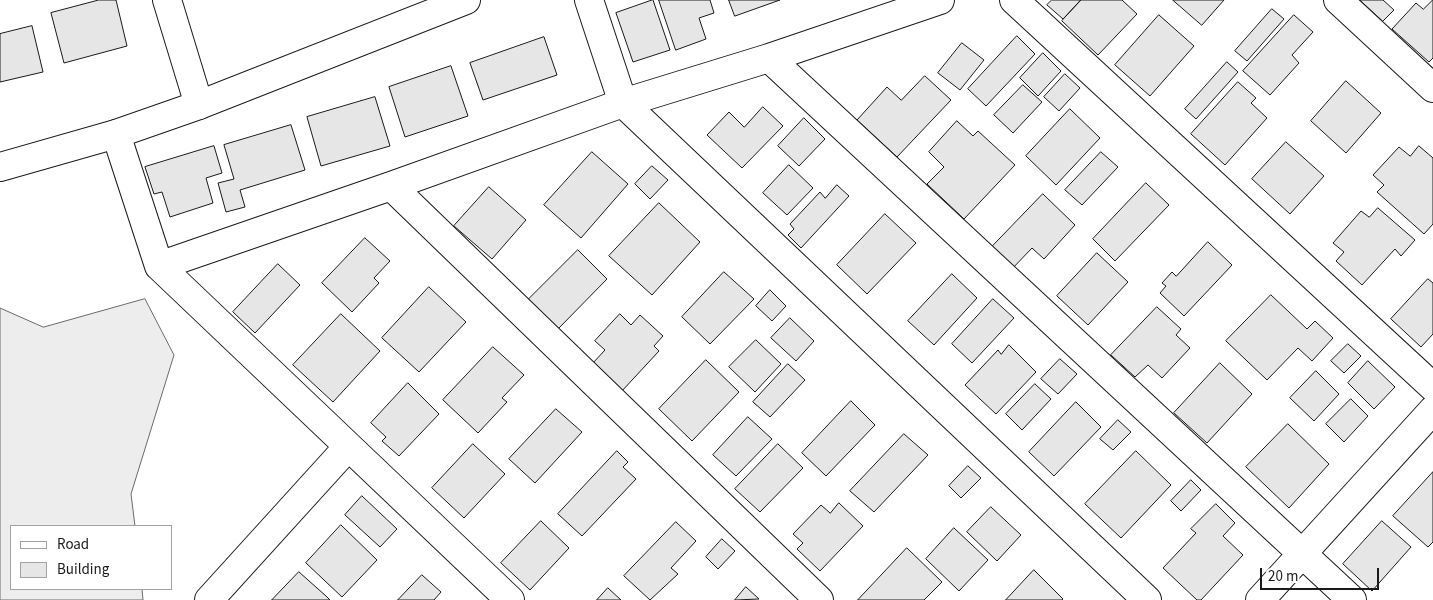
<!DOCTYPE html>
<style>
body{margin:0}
#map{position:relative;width:1433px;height:600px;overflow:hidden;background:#fff;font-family:"Source Sans 3",sans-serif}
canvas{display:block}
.legend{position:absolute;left:10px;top:525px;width:162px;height:65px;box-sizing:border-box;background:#fff;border:1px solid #a3a3a3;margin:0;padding:6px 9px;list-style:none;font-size:15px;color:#1a1a1a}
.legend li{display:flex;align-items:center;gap:10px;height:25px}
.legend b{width:25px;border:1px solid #a3a3a3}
.scale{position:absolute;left:1260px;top:568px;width:119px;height:22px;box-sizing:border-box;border:2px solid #1a1a1a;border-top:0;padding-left:6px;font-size:15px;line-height:18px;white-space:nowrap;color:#1a1a1a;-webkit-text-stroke:4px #fff;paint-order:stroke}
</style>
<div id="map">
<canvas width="1433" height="600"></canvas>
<ul class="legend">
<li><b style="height:6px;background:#fff"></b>Road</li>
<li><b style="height:14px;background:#e6e6e6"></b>Building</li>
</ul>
<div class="scale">20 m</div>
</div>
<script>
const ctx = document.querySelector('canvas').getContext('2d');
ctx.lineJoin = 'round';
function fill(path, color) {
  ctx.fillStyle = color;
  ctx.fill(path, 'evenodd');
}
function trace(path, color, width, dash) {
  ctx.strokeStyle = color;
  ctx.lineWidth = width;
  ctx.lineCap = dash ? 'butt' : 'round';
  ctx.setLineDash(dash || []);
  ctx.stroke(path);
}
const built = new Path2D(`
 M145 299 174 355 131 494 135 526H11V589H142L143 600H0V308L43 327Z`);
fill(built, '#ededed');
trace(built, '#6a6a6a', 1);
const building = new Path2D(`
 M99 0H116L127 46 64 63 51 13Z
 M653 0 670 50 633 62 616 13Z
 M659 0H710L714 13 699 18 706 39 676 50Z
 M729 0H780L735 16Z
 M1052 0H1081L1063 19 1047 5Z
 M1081 0H1122L1137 14 1098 55 1062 21Z
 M1173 0H1224L1202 25Z
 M1360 0H1383L1394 10 1383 21Z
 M1433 0V58L1429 62 1392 29 1416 3 1423 9Z
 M1272 9 1284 19 1247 61 1235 51Z
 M1159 15 1194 46 1150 96 1115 65Z
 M1294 15 1313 32 1292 55 1299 63 1270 95 1243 71Z
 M32 26 43 72 0 82V34Z
 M1017 36 1035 54 986 106 968 89Z
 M544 37 557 75 483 100 470 63Z
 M962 43 984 60 960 90 938 73Z
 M1043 53 1061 71 1038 96 1020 78Z
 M1227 62 1238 72 1196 119 1185 109Z
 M451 66 468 116 405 137 389 87Z
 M1065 74 1080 88 1059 111 1044 97Z
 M925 76 951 100 897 157 857 120 887 87 901 100Z
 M1346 81 1381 113 1346 153 1311 121Z
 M1238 82 1256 98 1251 103 1267 118 1225 165 1191 134Z
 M1023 85 1042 102 1013 133 994 115Z
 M375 97 390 146 321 166 307 117Z
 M763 107 783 126 742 168 707 135 729 112 744 127Z
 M1070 109 1100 138 1056 185 1026 156Z
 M804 118 825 139 799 166 778 146Z
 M957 121 973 136 978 131 1015 165 964 219 927 184 944 167 929 152Z
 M291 125 305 170 240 190 245 207 226 212 218 183 234 179 224 145Z
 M1286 142 1324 176 1290 214 1252 179Z
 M214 146 222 173 206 178 213 203 170 217 162 192 154 194 145 167Z
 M1419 146 1433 158V224L1424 234 1377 192 1384 185 1373 175 1399 147 1410 156Z
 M592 152 628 184 581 238 544 205Z
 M1101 152 1118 167 1082 205 1065 190Z
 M789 165 813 188 787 215 763 193Z
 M652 166 668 180 650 199 635 184Z
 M1146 183 1169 205 1115 261 1093 239Z
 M837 185 849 196 801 248 788 235 794 229 790 224 820 192 825 198Z
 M489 187 526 220 492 259 454 226Z
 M1043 194 1075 225 1044 259 1032 248 1010 271 988 251Z
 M659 203 700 242 652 295 609 256Z
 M1378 208 1415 240 1401 256 1395 249 1362 285 1336 261 1344 252 1333 243 1361 211 1369 217Z
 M885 214 916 243 867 294 837 265Z
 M365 238 390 261 374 278 379 283 352 312 322 283Z
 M1208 242 1232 265 1184 316 1160 293 1166 286 1162 283 1172 272 1176 276Z
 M578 250 607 279 558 329 528 300Z
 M1097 253 1128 282 1088 325 1057 296Z
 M278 264 300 285 255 333 233 312Z
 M724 272 754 299 710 344 682 317Z
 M952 274 977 298 934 345 908 321Z
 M1428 279 1433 283V334L1421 347 1391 319Z
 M429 287 466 322 419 372 382 338Z
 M770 290 786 306 772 321 756 306Z
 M1271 295 1307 329 1315 321 1333 338 1312 361 1298 348 1267 380 1226 341Z
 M993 299 1014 318 972 363 952 344Z
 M1157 307 1181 329 1176 335 1190 348 1162 378 1148 365 1135 377 1111 355Z
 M341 314 380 351 333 402 293 365Z
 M620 314 631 325 640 315 663 336 654 346 659 351 621 392 592 364 605 350 595 341Z
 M790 318 814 341 796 361 771 338Z
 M756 340 781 364 755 392 729 367Z
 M1348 344 1361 356 1344 373 1331 361Z
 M1009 345 1036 372 996 414 965 385 998 350 1001 354Z
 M493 347 524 375 502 398 507 402 478 433 443 400Z
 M1060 359 1077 374 1058 394 1041 379Z
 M706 360 739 392 692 441 659 409Z
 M1368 361 1395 387 1374 409 1348 383Z
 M1220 363 1252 394 1207 443 1174 413Z
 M788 364 805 380 770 417 753 402Z
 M1316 371 1339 394 1314 421 1290 398Z
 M408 383 439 414 399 456 382 441 386 437 371 423Z
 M1035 384 1051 399 1022 430 1006 414Z
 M1351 399 1368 416 1344 442 1326 424Z
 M851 401 875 425 826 476 802 453Z
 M1076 402 1101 427 1054 476 1029 452Z
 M556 409 582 432 535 483 509 459Z
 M748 417 772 439 736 476 713 455Z
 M1118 420 1131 432 1113 450 1100 439Z
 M1288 424 1329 464 1289 508 1246 467Z
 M904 434 928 455 874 512 850 491Z
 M473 444 505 474 464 518 432 488Z
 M778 444 803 468 760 512 735 489Z
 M617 451 628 462 623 467 636 479 582 536 558 514Z
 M1136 451 1171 485 1121 538 1085 504Z
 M968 466 981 478 961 498 949 486Z
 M1433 472V542L1428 547 1393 516Z
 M1191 480 1201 490 1181 511 1171 501Z
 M362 496 397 529 380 547 345 515Z
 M839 503 863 526 820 571 797 549 803 543 793 534 821 505 830 513Z
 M1216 504 1235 523 1223 536 1243 555 1201 600H1197L1163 568 1196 533 1191 529Z
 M991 507 1021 535 997 561 967 532Z
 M541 521 569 548 530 590 501 563Z
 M1382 521 1411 547 1372 591 1343 564Z
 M676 522 696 541 671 568 678 574 650 600 624 576Z
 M341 525 377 560 342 597 306 563Z
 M954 528 988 560 959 591 926 559Z
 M722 539 735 551 718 569 706 557Z
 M907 548 942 582 924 600H858Z
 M1034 570 1063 599 1062 600H1006Z
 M299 572 326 596 330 600H272Z
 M422 575 441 592 434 600H398Z
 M746 587 759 599 735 600Z
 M608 588 621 600H597Z`);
fill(building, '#e6e6e6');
trace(building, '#1a1a1a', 1);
const street = new Path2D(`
 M167 0 199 105
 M589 0 623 103 1147 600
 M1014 0 1433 387
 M1338 0 1433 88
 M769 58 1352 600
 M116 134 159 266 510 600
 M391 186 819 600
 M159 266 391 186 623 103 769 58 940 0
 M209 600 347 448
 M1260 600 1433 410`);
const secondary = new Path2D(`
 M0 167 116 134 199 105 466 0`);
trace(street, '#1a1a1a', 30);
trace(secondary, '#1a1a1a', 30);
trace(street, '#fff', 28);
trace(secondary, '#fff', 28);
</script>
